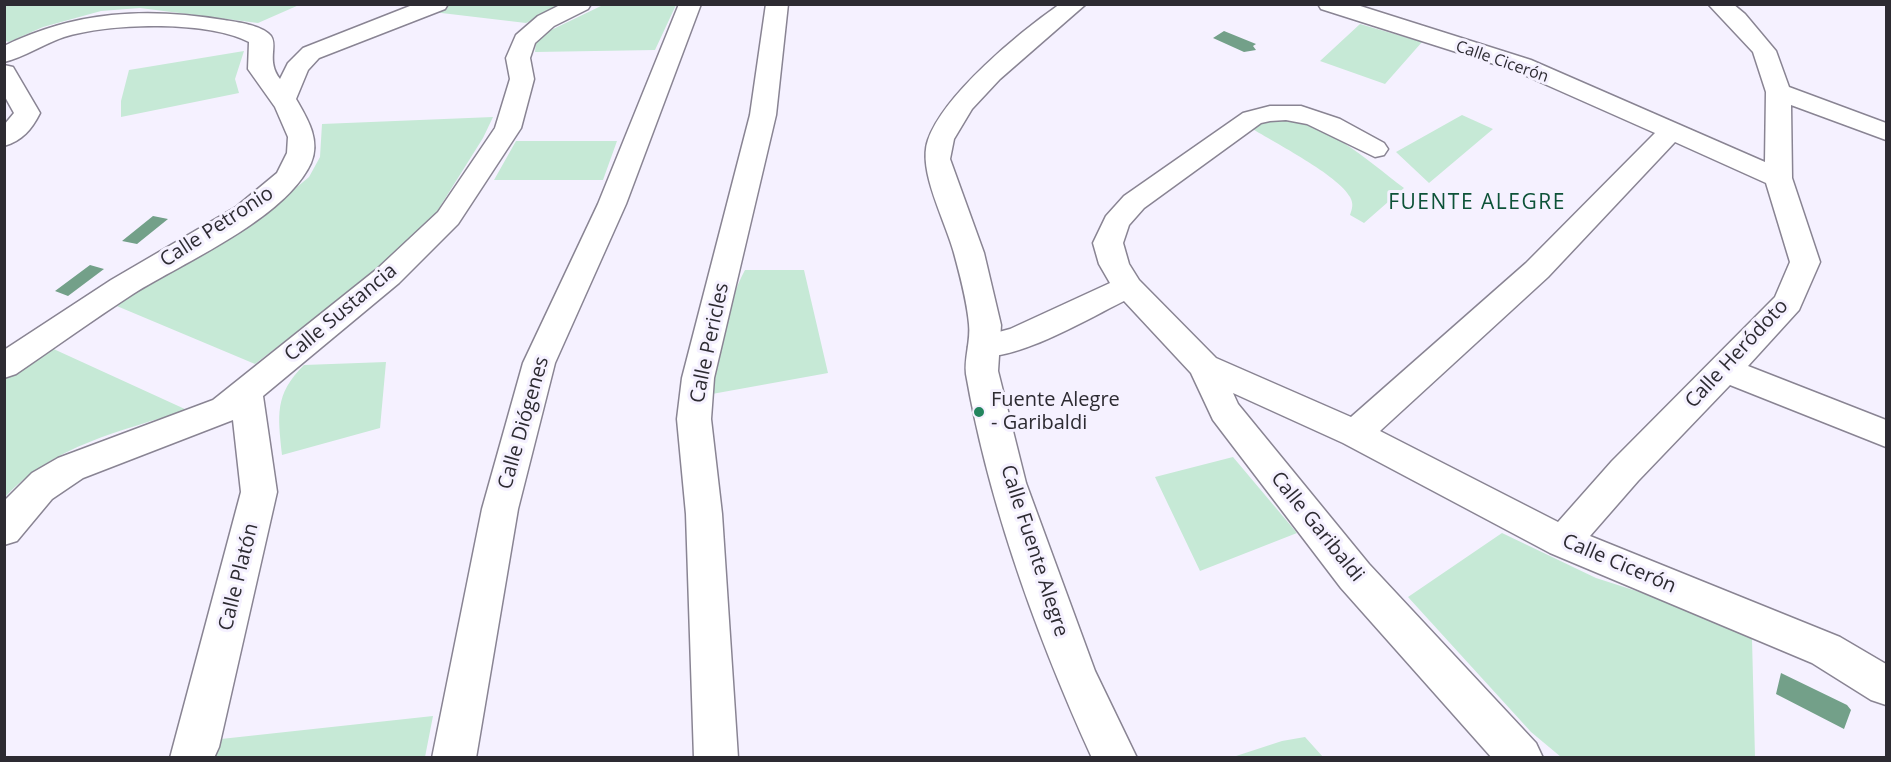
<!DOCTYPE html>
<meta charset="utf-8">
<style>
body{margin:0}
#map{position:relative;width:1891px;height:762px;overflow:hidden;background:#f5f1ff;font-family:"Open Sans",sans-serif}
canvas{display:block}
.frame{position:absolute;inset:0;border:6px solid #2d2b32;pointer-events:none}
</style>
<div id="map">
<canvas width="1891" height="762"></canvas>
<div class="frame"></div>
</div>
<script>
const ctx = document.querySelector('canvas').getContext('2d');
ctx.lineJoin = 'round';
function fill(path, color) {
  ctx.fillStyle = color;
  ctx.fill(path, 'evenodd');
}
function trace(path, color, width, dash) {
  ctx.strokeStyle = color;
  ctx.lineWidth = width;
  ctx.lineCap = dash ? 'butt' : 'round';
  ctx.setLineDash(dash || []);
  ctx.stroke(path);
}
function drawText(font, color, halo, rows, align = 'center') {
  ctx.font = font + ' "Open Sans",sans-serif';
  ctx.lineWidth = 6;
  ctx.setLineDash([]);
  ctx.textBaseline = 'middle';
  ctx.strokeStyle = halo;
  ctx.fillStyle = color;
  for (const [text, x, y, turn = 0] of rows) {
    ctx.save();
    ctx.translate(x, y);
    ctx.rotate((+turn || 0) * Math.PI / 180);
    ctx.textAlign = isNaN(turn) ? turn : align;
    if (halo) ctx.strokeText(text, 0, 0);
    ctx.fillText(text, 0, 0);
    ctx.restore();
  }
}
fill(new Path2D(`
 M4 5 5 4 299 5 258 23 140 8 101 11 43 27 9 42 5 41Z
 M451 5H563L526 23 433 12Z
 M603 5H676L655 50 535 52 536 41 545 33Z
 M1360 24 1422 42 1385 84 1320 61Z
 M244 51 235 79 239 93 121 117V101L129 70Z
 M1462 115 1493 129 1429 183 1396 152Z
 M493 117 483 138 436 213 375 272 255 364 112 304 235 231 285 197 309 177 320 157 322 124Z
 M1273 119C1325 119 1365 159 1404 188L1364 223 1350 215C1352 209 1354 204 1350 197 1338 175 1275 143 1251 128L1260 122Z
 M516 141H617L603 180H494Z
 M745 270H804L828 373 712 394C719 353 725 307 745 270Z
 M47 346 187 410C122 431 53 445 5 497V374Z
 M386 362 380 428 282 455C278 415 274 395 304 365Z
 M1233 457 1297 533 1200 571 1155 477Z
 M1502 533 1596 578 1680 605 1752 639 1755 757H1561L1531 732 1408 597Z
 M433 716 425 757 214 758 221 739Z
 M1305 737 1323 757H1233L1282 741Z`), '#c6e9d6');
fill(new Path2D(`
 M1224 31 1256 44 1253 46 1256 50 1244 52 1213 38Z
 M153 216 168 219 137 244 122 241Z
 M90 265 104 269 68 296 55 291Z
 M1781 673 1847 705 1851 710 1844 729 1776 694Z`), '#73a089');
const minor = new Path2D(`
 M415 4H448L445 9 319 58 308 70 296 99C307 118 321 140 311 163 285 219 184 262 133 294 93 320 54 348 16 374L4 378V350L111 280 236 207 277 173 287 153 288 137 275 107 248 69 249 42C206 20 110 23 64 37 43 44 25 57 4 62V46C75 11 147 7 224 20 237 22 262 25 271 36 278 46 266 61 280 79L288 63 303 48Z
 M562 4H591L588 9 554 26 535 43 530 58 534 79 521 128 458 224 399 283 263 396 277 492 219 747 214 758H170L241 492 233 420 83 478 52 499 17 541 4 545V501L32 473 58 458 213 400 377 269 438 212 495 128 510 79 506 58 516 35 538 16Z
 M679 4H701L626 204 555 363 518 509 476 758H432L482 509 523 363 598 204Z
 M766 4H788L776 115 714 378 711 419 722 514 738 758H694L686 514 677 419 682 378 750 115Z
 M1318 4H1354L1531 60 1765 162 1766 92 1753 52 1708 4H1733L1745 14 1776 51 1789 87 1886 123V140L1791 105 1792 178 1820 262 1799 310 1748 366 1886 420V447L1730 385 1638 481 1590 536 1840 637 1886 664V705L1871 700 1812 663 1550 553 1343 443 1233 393 1238 404 1369 564 1536 743 1543 758H1492L1341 588 1213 420 1191 373 1124 301C1089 318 1009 366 973 355L968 347 973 339 1010 329 1110 283 1099 264 1093 243 1106 216 1124 196 1243 113 1270 106H1301L1340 119 1384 143 1388 149 1384 155 1375 157 1307 124 1286 120 1270 121 1261 123 1144 208 1129 225 1123 243 1129 264 1139 280 1216 358 1351 417 1526 263 1655 133 1513 70 1321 9ZM1675 142 1766 183 1790 262 1775 297 1612 461 1558 522 1380 431 1548 277Z
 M4 65 13 67 40 113C32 129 22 141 4 146V125L14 113 4 95Z`);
const tertiary = new Path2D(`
 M1060 4H1086L1000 79 972 109 954 139 950 159 984 253 1001 325 998 371 1026 483 1095 671 1137 758H1092C1037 637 989 505 966 374 964 358 971 341 969 324 967 301 960 275 954 253 946 222 917 170 928 140 944 94 1020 32 1060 4Z`);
trace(minor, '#898493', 3);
trace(tertiary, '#898493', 3);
fill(minor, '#fff');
fill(tertiary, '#fff');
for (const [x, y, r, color] of [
 [979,412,6,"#23855e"]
]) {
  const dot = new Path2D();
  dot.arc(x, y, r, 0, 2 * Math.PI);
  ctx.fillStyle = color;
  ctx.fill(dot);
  trace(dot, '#f5f1ff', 2);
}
drawText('16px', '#2d2b32', '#f5f1ff', [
 ["Calle Cicerón",1502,62,19]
]);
drawText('20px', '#2d2b32', '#f5f1ff', [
 ["Calle Petronio",217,227,-33],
 ["Calle Sustancia",341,313,-40],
 ["Calle Pericles",710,343,-78],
 ["Calle Heródoto",1737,354,-47],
 ["Calle Diógenes",524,423,-74],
 ["Calle Garibaldi",1317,527,51],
 ["Calle Fuente Alegre",1034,551,72],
 ["Calle Cicerón",1619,564,23],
 ["Calle Platón",239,577,-76]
]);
drawText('20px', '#2d2b32', '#f5f1ff', [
 ["Fuente Alegre",991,400],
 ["- Garibaldi",991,423]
], 'left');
ctx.letterSpacing = '1.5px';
drawText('21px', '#0d5238', '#f5f1ff', [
 ["FUENTE ALEGRE",1477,203]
]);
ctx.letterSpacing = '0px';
</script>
